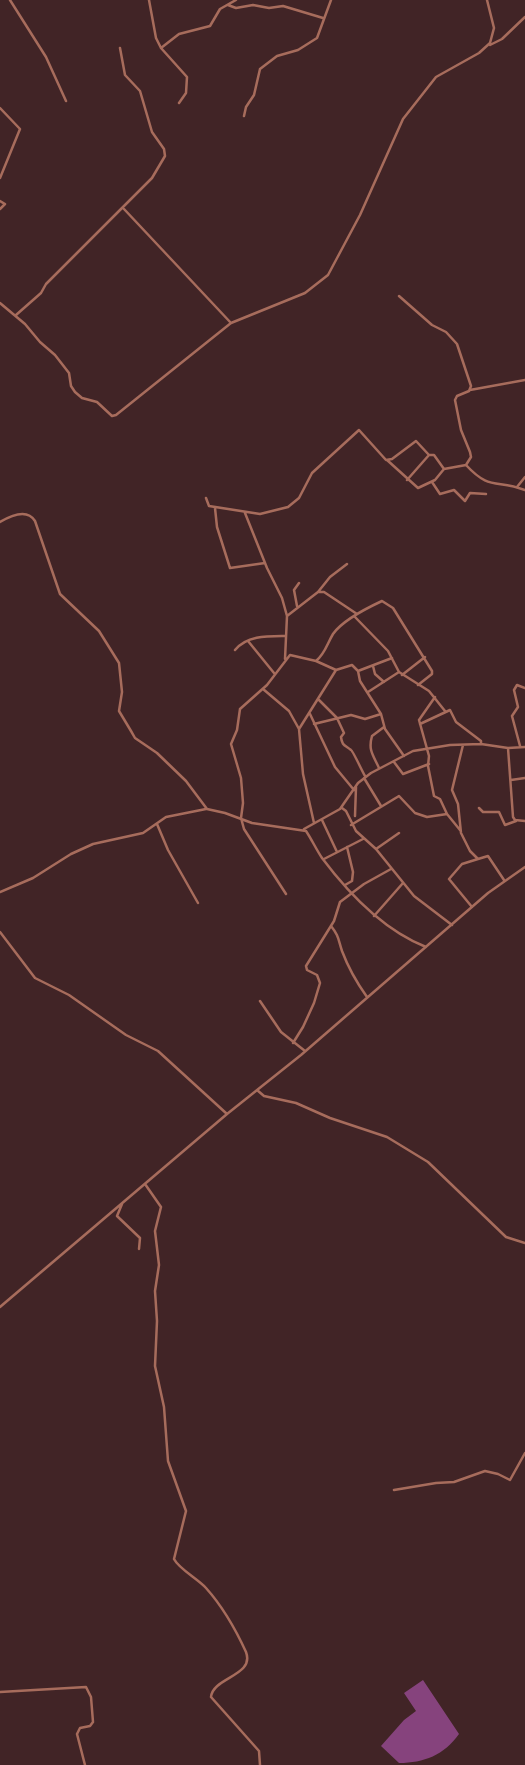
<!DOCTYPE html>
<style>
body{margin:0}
canvas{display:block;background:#412426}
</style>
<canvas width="525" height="1765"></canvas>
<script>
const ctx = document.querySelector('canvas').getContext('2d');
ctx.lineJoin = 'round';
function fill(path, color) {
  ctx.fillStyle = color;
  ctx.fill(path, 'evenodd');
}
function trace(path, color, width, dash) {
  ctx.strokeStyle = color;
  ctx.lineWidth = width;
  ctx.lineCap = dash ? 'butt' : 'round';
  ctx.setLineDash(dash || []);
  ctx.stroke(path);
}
fill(new Path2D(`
 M423 1680 459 1734C444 1755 424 1763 399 1763L381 1746 404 1720 416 1711 404 1693Z`), '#86437d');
trace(new Path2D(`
 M10 0 46 57 66 101
 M149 0 156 38 161 48 187 77 186 93 179 103
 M228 5 236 8 253 5 269 8 283 6 323 18
 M490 45 502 39 525 17
 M161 48 179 34 210 26 220 9 236 0
 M0 108 20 129 0 178
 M244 116 246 107 254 95 260 69 277 56 298 50 317 38 331 0
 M0 201 5 204 0 209
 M124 209 231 323
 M399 296 432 325 446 332 457 344 471 386 469 391 457 396 455 400 461 430 470 452 471 457 466 465
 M0 303 25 324 40 342 55 355 69 373 71 386 75 392 82 398 97 402 112 416 116 415 231 323 305 293 328 275 360 215 403 119 436 77 479 53 490 43 494 28 487 0
 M16 315 41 293 46 284 152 178 165 156 164 149 152 132 140 91 125 75 120 48
 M470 390 525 380
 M387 460 418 488 435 480 444 469
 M407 480 429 455
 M432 482 440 494 454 490 465 501 470 493 486 494
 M517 487 525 477
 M206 498 209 506 260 514 288 507 299 498 312 473 359 430 386 460 392 459 416 441 429 455H434L444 469 466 465C490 491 496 479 525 490
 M215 508 217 527 230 568 265 563
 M245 513 267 568 282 598 287 616 285 659
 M0 522C10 516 27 508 35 521L60 594 99 631 119 663 122 692 119 711 131 731 135 738 157 753 186 781 207 809 225 813 252 823 306 831C312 840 316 849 322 858 349 894 383 930 426 947
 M318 592 330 577 347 564
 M297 606 294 590 299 583
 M287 616 318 592H324L357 614
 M354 616 388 651 399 672 429 691 445 711
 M248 641 274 673
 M235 650C247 635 268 636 286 636
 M316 661C325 654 327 644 333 634 342 621 367 608 382 601L393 608 432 671V674L418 685
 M373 666 375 674 384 682
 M358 671 392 658
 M402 675 425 657
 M263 689 289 711 299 729
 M368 692 399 672
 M435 697 419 720 429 756 428 766 434 796 440 799 447 814 460 830
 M319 700 337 718 344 733 341 737C342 746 345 745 351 750 353 751 362 771 365 776
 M310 714 335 767 354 790
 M314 724 351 715 365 719 381 714
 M420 724 450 710 456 722 481 741V744
 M463 745 452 790 458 804 461 833 470 851 478 859 488 856 504 880
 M520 746 512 716 518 707 514 690 517 685 525 688
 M508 748 513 817 515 820 525 821
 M394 762 403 774 429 764
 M379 768C373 755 368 750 372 736L384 727
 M364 778 381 806
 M511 780 525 778
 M342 808 346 811 356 831 376 849 414 896 452 925
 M479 808 483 812H499L505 825 516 821
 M355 816 356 787
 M322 820 337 852
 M314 823 303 774 299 729 336 670
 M157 824 168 850 198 903
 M351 825 399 796 415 813 427 817 447 814
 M304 829 340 809 358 783 371 773 413 751 450 745 481 744 508 748 525 747
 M376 849 399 833
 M324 859 363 839
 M345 885 352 881 353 872 347 847
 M0 892 33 878 71 854 93 844 143 833 166 817 206 809
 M286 894 244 829 241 818 243 803 241 778 231 744 237 730 240 709 267 685 290 655 316 661 336 670 352 665 358 671 360 681 381 714 385 729 404 756
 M472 907 449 879 462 864 478 859
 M374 916 403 883
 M331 926C339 936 338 939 342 951 348 967 357 983 367 997
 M0 932 35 978 69 995 126 1035 158 1051 227 1114
 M260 1001 281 1032 305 1051
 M293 1043 303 1027 314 1003 320 983 317 975 307 970 306 966 334 921 340 902 364 884 391 869
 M257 1090 264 1096 296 1103 330 1118 387 1137 428 1162 506 1237 525 1243
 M145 1184 161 1207 155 1231 159 1265 155 1291 157 1321 155 1366 164 1407 168 1461 186 1511 174 1559C179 1569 198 1579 206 1588 223 1607 235 1628 246 1652 255 1676 213 1677 211 1697L259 1751 260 1765
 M122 1204 117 1216 140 1238 139 1249
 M0 1307 227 1114 301 1055 488 893 525 867
 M394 1490 436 1483 454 1482 485 1471 498 1474 510 1480 525 1453
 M0 1692 86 1687 91 1697 93 1722 90 1726 80 1728 77 1734 85 1765`), '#a76c5c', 2.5);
</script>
